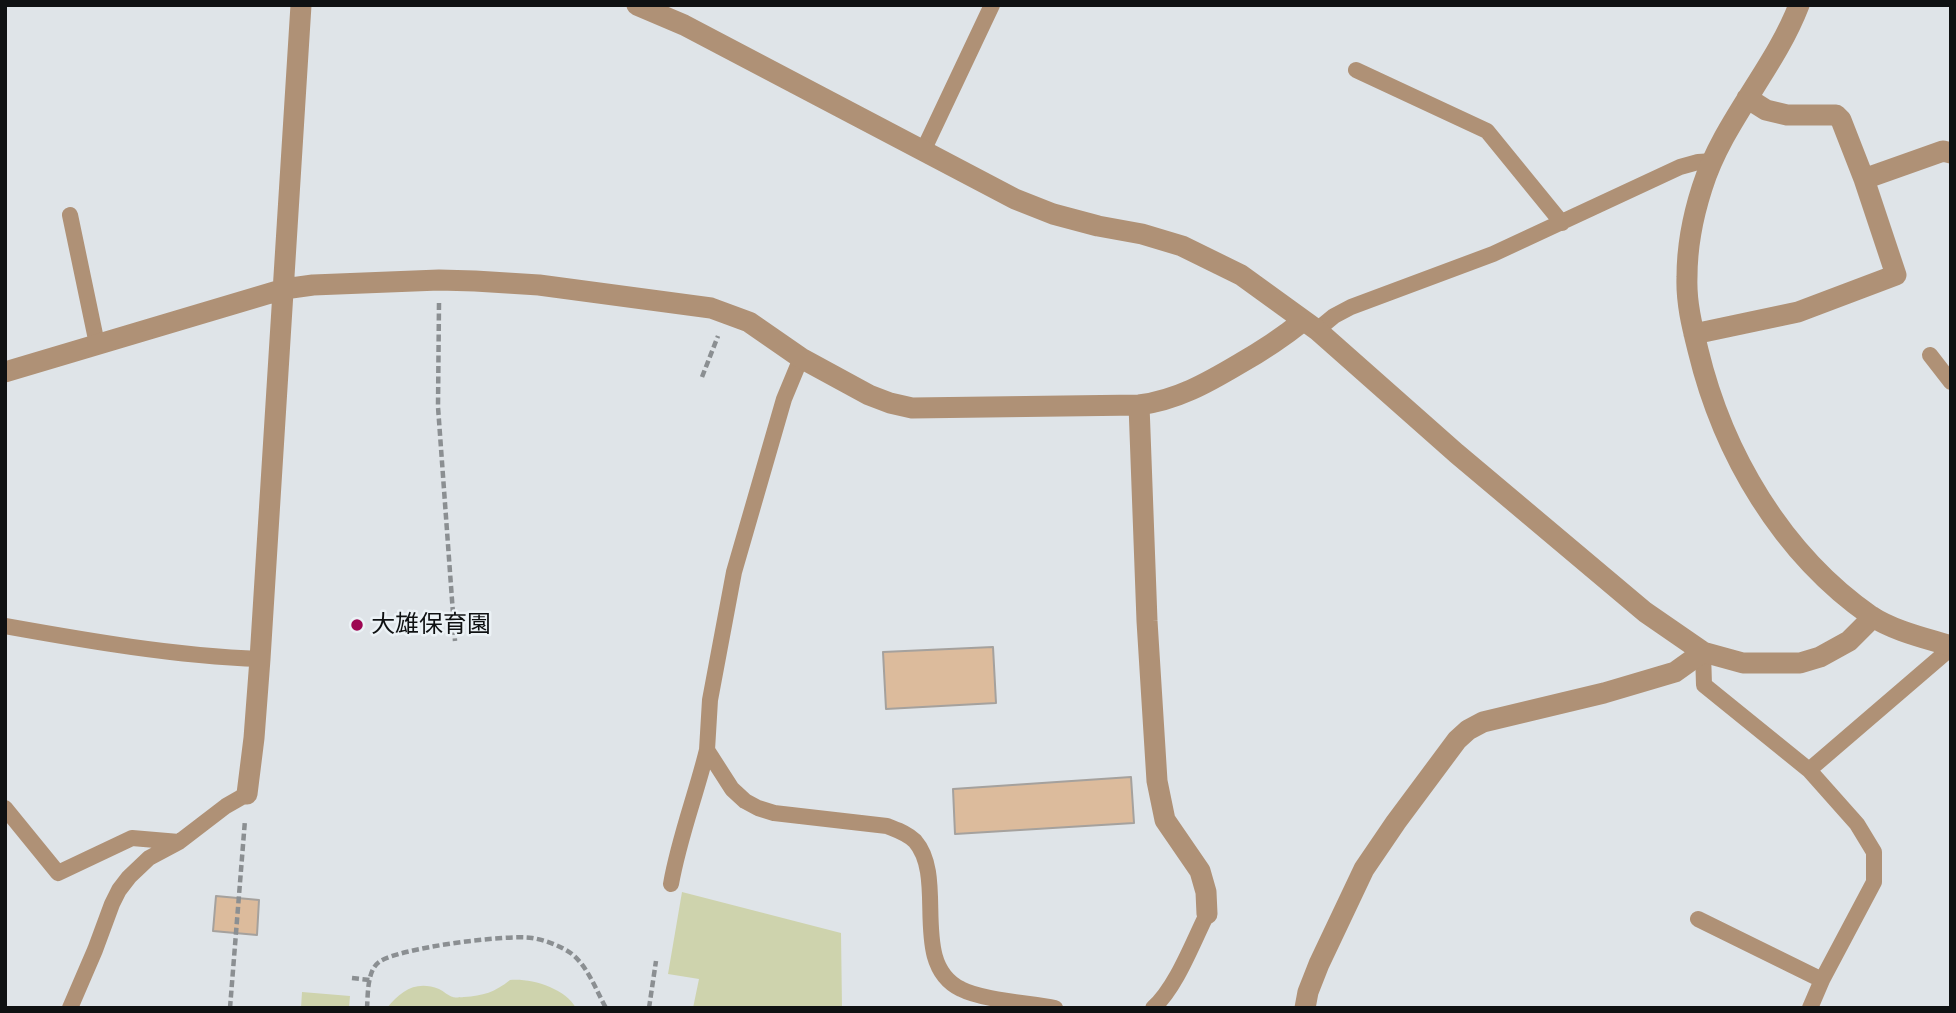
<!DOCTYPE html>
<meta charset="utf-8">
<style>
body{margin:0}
#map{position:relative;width:1956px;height:1013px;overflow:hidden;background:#dfe4e8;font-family:"IBM Plex Sans",sans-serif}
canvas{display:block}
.frame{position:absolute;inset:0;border:7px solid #0f1112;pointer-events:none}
</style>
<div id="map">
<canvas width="1956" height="1013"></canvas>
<div class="frame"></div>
</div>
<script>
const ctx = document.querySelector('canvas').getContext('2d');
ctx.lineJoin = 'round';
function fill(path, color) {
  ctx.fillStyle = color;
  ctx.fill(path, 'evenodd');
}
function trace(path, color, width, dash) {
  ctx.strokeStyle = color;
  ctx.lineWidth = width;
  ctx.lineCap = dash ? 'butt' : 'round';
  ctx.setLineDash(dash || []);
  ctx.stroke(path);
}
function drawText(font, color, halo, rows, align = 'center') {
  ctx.font = font + ' "IBM Plex Sans","Noto Sans JP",sans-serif';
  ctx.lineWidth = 5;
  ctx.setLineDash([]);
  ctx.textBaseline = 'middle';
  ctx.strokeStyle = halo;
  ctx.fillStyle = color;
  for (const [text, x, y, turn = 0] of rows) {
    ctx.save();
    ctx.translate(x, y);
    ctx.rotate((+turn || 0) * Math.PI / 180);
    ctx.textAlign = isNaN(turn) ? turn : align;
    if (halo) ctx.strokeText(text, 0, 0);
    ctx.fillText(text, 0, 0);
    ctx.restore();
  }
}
fill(new Path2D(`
 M682 892 841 933 842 1008H693L699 979 668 974Z
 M510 980C531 978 565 988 576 1008H387C401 990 417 980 439 989 444 991 448 996 453 997 454 998 464 997 464 997 483 996 495 992 510 980Z
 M302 992 350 996 349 1008H301Z`), '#ced3ad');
const building = new Path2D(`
 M993 647 996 703 886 709 883 652Z
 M1131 777 1134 823 955 834 953 789Z
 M216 896 259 900 257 935 213 931Z`);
fill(building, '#dcbb9c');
trace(building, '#a5a19d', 2);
trace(new Path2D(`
 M439 303 438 407 455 641
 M702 377 718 336
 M352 978 370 980
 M230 1008 245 820
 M367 1008C368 994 367 971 379 962 398 948 507 934 532 938 545 940 561 946 572 954 588 967 596 990 606 1008
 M649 1008 656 961`), '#8b8f92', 4.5, [7, 3.5]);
trace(new Path2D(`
 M1356 70 1487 131 1562 223
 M923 151 992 5
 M70 215 97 344
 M1317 330 1334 316 1351 307 1493 254 1680 167 1698 162 1713 161
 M1930 355 1951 382
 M801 358 784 399 734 572 710 700 707 750 732 789 745 801 758 808 774 813 887 826C897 830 907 833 915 841 948 879 908 963 961 989 982 1000 1030 1003 1055 1008
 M5 626C89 641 175 656 260 659
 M1703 652 1704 685 1809 770 1857 824 1874 852V882L1822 980 1810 1008
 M1809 770 1951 648
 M5 808 58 873 132 838 179 842
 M671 884C679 838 696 795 707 750
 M1698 919 1822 980
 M70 1008 95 950 112 904 119 890 129 877 149 858 179 842 226 806 247 794
 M1153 1008C1176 988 1193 942 1207 914`), '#af9176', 16);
trace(new Path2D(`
 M637 5 684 25 1015 199 1053 214 1098 226 1142 234 1182 246 1241 275 1317 330 1456 453 1645 612 1703 652 1743 663H1800L1820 657 1849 641 1873 617
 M1799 5C1774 70 1723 121 1702 188 1693 216 1687 247 1687 277 1686 302 1692 326 1698 350 1723 454 1782 554 1871 616 1894 631 1925 638 1951 646
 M1864 179 1943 151 1951 153
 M1694 334 1798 312 1896 275 1864 179 1841 120 1836 115H1787L1766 110 1747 98
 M5 372 284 289 313 285 439 280 475 281 539 285 711 308 749 322 801 358 869 395 890 403 912 408 1139 405C1177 400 1207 383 1239 364 1262 351 1283 337 1303 321
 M1139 405 1147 621 1157 781 1165 820 1200 871 1206 892 1207 914
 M247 794 254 738 260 659 301 5
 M1305 1008 1308 992 1319 964 1364 869 1396 822 1457 740 1468 730 1483 722 1604 693 1675 672 1703 652`), '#af9176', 21);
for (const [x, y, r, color] of [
 [357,625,7,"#9d0652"]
]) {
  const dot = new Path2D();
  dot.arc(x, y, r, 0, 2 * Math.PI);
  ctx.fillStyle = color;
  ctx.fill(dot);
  trace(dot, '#ecf2f6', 2.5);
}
drawText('24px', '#0f1112', '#ecf2f6', [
 ["大雄保育園",371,625]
], 'left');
</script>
